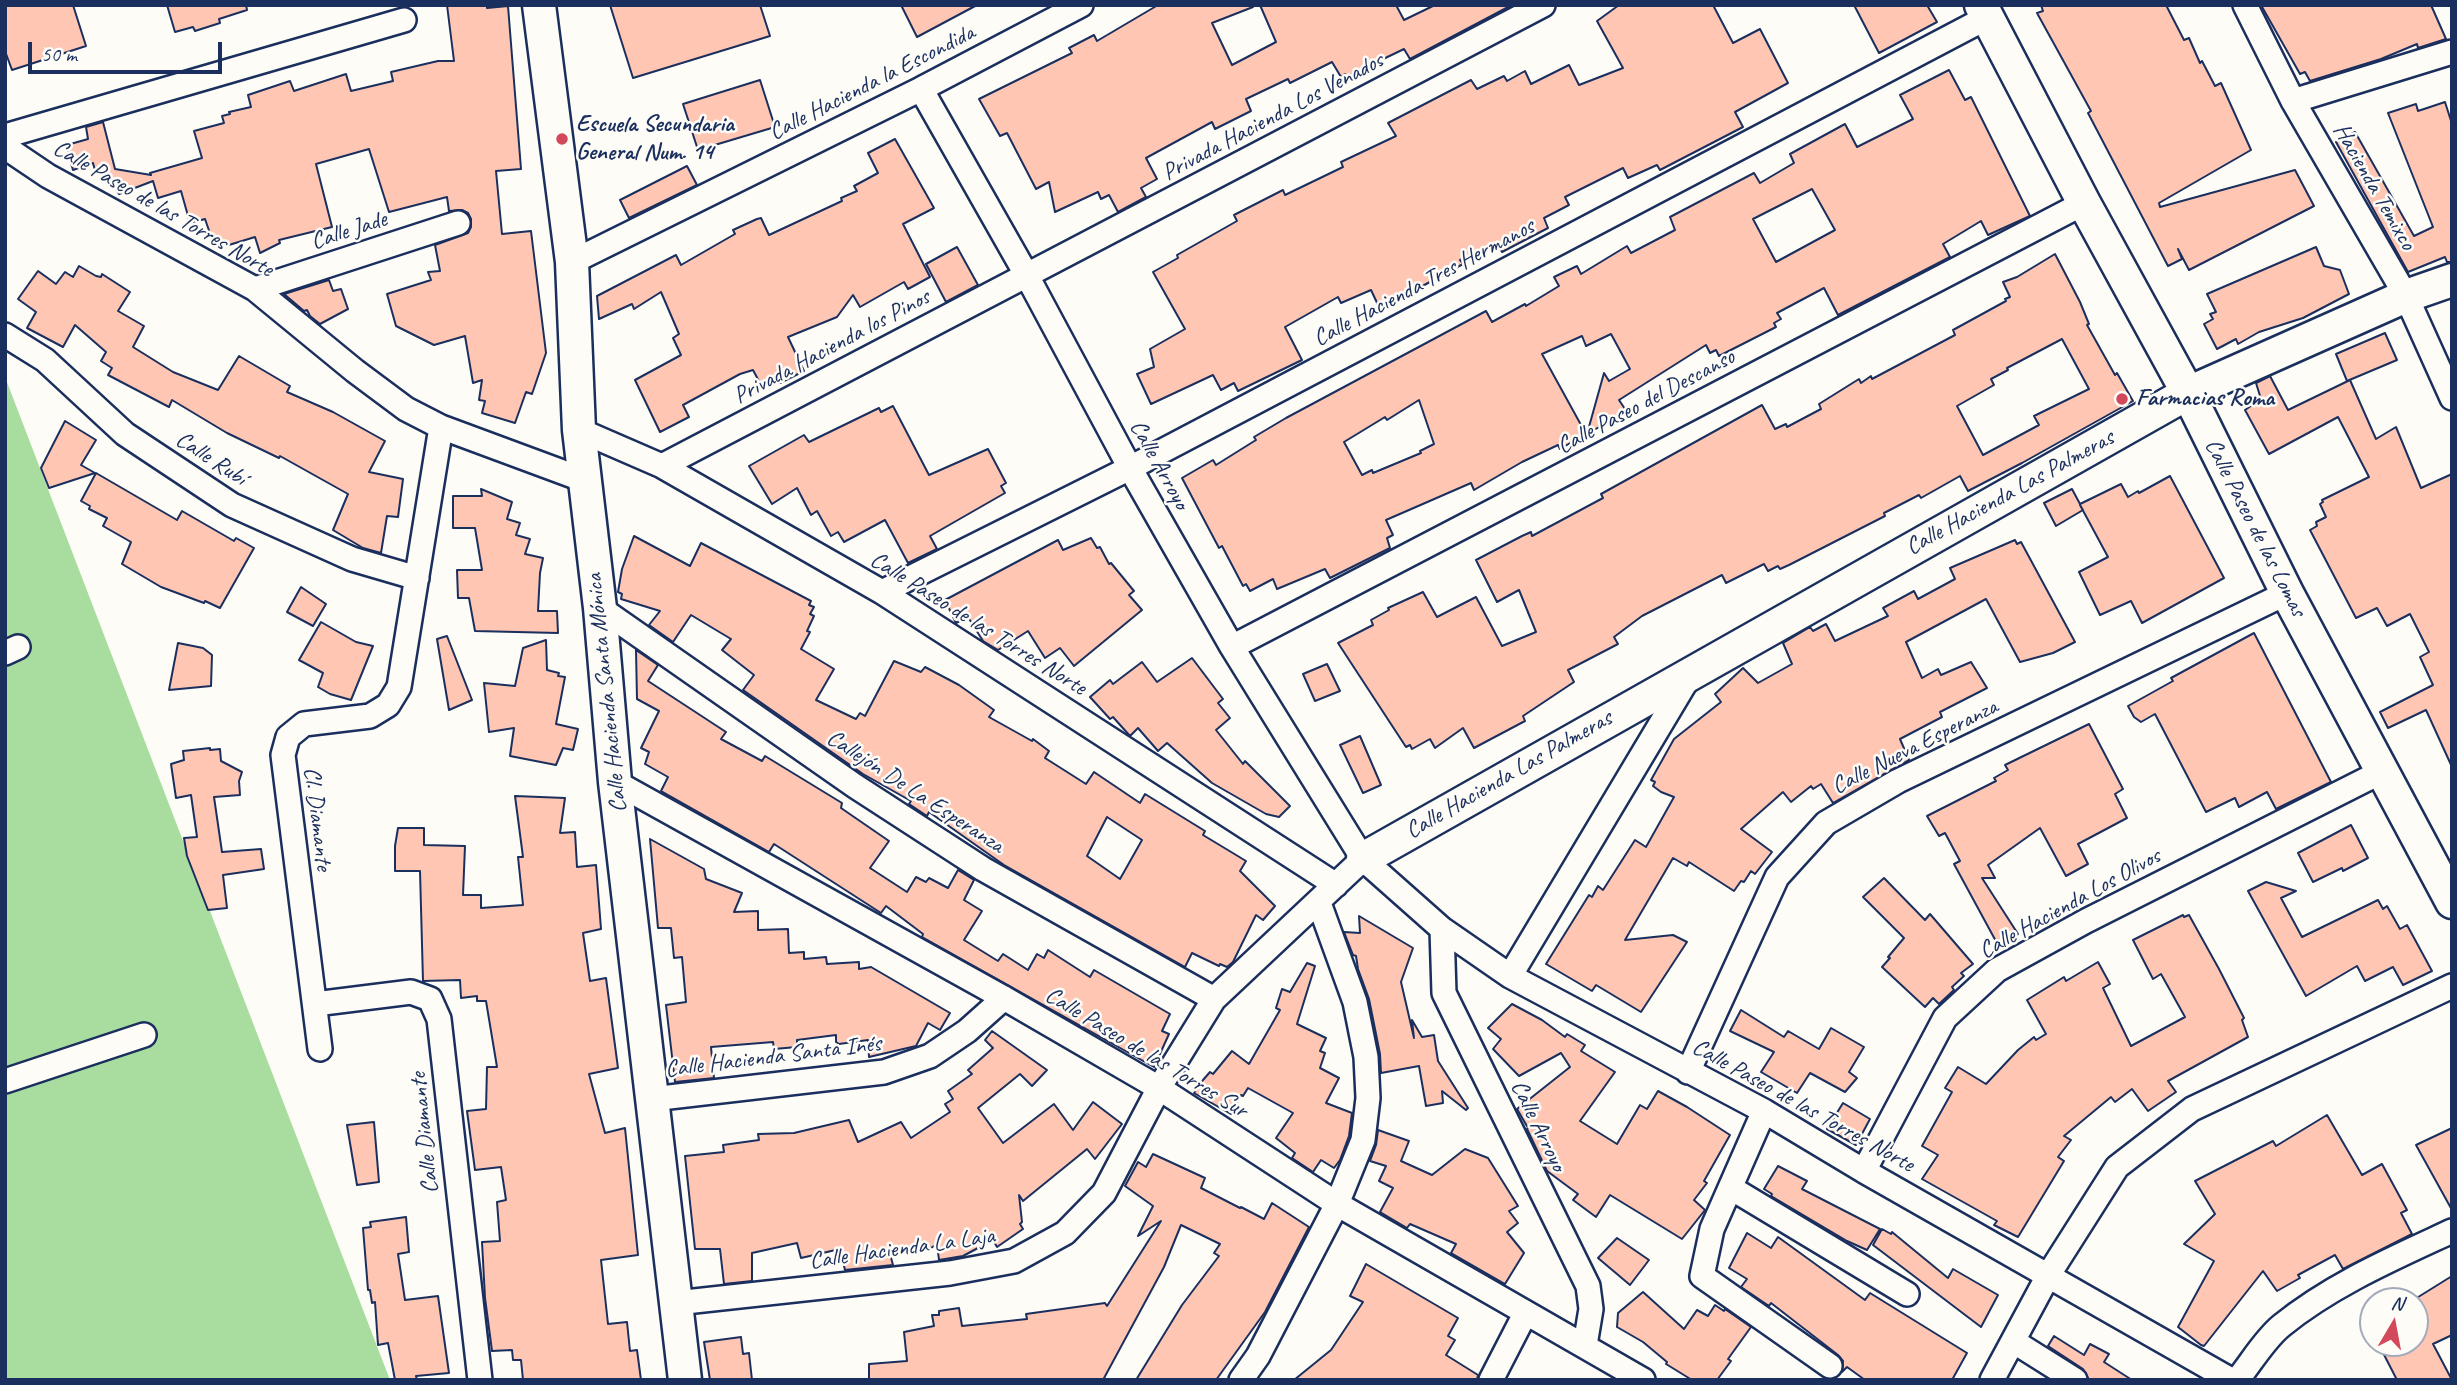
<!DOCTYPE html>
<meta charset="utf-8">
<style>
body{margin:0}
#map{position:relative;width:2457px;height:1385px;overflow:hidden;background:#fdfcf7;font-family:Caveat,sans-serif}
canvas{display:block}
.frame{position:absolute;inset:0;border:7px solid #1b2f5e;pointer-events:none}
.north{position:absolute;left:2359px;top:1287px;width:70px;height:70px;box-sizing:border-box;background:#fdfcf7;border:2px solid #a3aaba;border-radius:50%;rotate:10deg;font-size:19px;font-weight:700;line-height:28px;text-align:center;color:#1b2f5e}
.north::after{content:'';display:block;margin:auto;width:24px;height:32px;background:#d1495b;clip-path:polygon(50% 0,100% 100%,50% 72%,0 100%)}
.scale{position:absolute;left:28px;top:42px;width:194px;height:32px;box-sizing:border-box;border:4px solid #1b2f5e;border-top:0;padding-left:9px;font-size:21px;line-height:24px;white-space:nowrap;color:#1b2f5e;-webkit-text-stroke:5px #fdfcf7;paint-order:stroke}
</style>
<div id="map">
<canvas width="2457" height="1385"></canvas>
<div class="frame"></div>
<div class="north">N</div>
<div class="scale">50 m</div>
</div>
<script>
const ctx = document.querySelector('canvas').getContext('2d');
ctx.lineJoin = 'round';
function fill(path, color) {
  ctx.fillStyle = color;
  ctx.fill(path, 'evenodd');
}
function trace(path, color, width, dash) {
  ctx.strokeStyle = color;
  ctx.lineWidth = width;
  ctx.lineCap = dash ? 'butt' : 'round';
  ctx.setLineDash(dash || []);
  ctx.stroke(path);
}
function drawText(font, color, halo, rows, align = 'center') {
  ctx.font = font + ' Caveat,sans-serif';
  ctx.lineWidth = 5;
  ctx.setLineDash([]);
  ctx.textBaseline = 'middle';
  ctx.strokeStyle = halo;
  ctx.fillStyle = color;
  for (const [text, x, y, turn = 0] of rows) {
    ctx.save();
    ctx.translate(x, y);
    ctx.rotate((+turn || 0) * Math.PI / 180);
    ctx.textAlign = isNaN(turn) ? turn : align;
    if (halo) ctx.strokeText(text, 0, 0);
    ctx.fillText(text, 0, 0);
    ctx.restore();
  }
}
fill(new Path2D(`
 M5 377 390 1380H5Z`), '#a9dd9f');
const building = new Path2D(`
 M5 5H73L86 46 12 70 5 51Z
 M167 5H246L247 10 219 19 220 23 195 31 193 27 175 32Z
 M447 5H487V8L508 6 521 169 496 171 502 234 531 231 546 353 532 394 526 392 515 423 482 413 485 401 479 400 482 380 473 383 465 336 434 345 396 326 387 294 431 280 428 272 440 271 435 245 468 233 471 227V219L468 213 462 210 449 211 447 197 389 212 369 149 316 164 332 227 279 240 280 243 260 253 255 237 219 248 217 241 213 242 205 219 190 223 181 191 158 198 153 181 119 194 106 172 96 174 93 163 73 170 67 149V145L88 139 86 127 103 122 115 169 151 175 150 173 202 158 194 131 224 123 222 116 230 114 229 112 251 107 248 95 290 81 294 91 346 74 351 91 393 81 391 72 438 61H454Z
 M610 5H760L770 36 633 78Z
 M901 5H977L917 37Z
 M1158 5H1253V7L1212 23 1232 65 1276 42 1260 5H1396L1404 20 1435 5H1512L1410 59 1404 49 1346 77 1345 74 1341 77 1332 62 1290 83 1288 79 1246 99 1251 111 1215 129 1212 122 1146 158 1157 179 1141 188 1146 197 1118 212 1109 195 1101 199 1098 192 1055 212 1049 182 1036 189 1007 133 1000 136 979 99 1072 53 1069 48 1094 35 1097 41Z
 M1619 5H1713L1733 43 1760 29 1788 83 1735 112 1743 127 1660 170 1657 165 1628 178 1623 168 1565 197 1569 205 1544 218 1548 228 1502 252 1497 243 1460 260 1463 264 1393 302 1379 307 1371 290 1341 303 1338 297 1285 327 1302 360 1238 391 1234 383 1221 390 1213 375 1151 404 1137 374 1154 367 1150 349 1185 329 1153 272 1178 258 1177 255 1237 221 1234 215 1283 190 1285 195 1343 167 1341 162 1396 136 1388 123 1471 80 1477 89 1504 76 1507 81 1525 71 1531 84 1569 65 1579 85 1623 68 1597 21Z
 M1854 5H1927L1937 22 1879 53Z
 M2041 5H2166L2184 40 2189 38 2200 63 2202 61 2215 86 2221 83 2251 150 2159 203 2160 207 2295 170 2314 206 2189 270 2178 249 2182 259 2168 266 2088 113 2091 111 2037 13 2043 11Z
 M2261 5H2431L2446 39 2418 48 2417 44 2381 59 2310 81 2305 72 2300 74Z
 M1949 70 1965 100 1971 97 2030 216 1988 235 1981 221 1943 244 1950 257 1838 315 1824 288 1777 313 1781 319 1774 323 1776 327 1719 356 1716 350 1710 353 1706 345 1619 400 1625 409 1619 413 1620 415 1587 434 1604 373 1609 381 1630 369 1611 334 1586 346 1582 336 1542 354 1586 434 1560 449 1558 445 1522 462 1474 490 1471 483 1386 520 1393 535 1387 538 1390 548 1330 578 1325 569 1277 589 1273 579 1250 591 1246 584 1243 586 1222 546 1219 548 1182 478 1213 460 1216 465 1256 440 1254 437 1286 418 1486 311 1492 322 1525 304 1526 306 1559 286 1554 277 1577 266 1581 274 1627 246 1631 253 1675 230 1670 217 1754 173 1760 183 1794 163 1790 154 1845 124 1857 147 1913 119 1900 95ZM1812 189 1835 230 1776 262 1753 219ZM1419 400 1434 444 1420 451 1421 453 1373 473 1372 470 1362 475 1344 442 1385 417 1387 420Z
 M760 80 775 127 698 150 683 104Z
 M2445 102 2452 124V262H2447L2445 257 2408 272 2336 142 2355 132 2414 236 2433 227 2388 113 2416 104 2418 111Z
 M895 139 934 208 903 224 930 277 908 289 904 282 860 307 853 295 837 317 788 337 804 371 780 383 774 378 761 385 753 370 740 374 683 405 689 417 660 432 635 380 681 355 673 338 679 334 661 292 634 309 632 304 599 319 597 296 676 255 681 265 735 234 733 230 757 219 761 218 769 235 842 201 841 198 857 191 854 186 878 173 868 153Z
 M687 166 697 185 629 218 620 200Z
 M957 247 978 285 946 302 926 264Z
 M2316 247 2324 266 2340 270 2349 294 2303 318 2259 332 2238 344 2236 339 2217 349 2204 324 2213 319 2210 314 2216 312 2207 294Z
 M2055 254 2080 302 2089 324 2087 325 2115 375 2117 373 2133 401 2022 463 1968 491 1960 476 1921 498 1919 495 1884 513 1885 516 1789 565 1780 569 1778 566 1768 571 1764 564 1726 583 1722 575 1642 616 1614 637 1618 644 1568 670 1574 682 1523 716 1525 721 1474 748 1463 728 1435 748 1430 739 1412 749 1410 745 1406 747 1338 643 1373 625 1371 620 1389 610 1388 608 1423 592 1437 617 1476 597 1502 646 1536 632 1519 590 1497 602 1476 560 1522 536 1531 532 1532 536 1603 498 1601 494 1762 405 1775 429 1786 424 1787 427 1821 409 1819 404 1859 379 1861 383 1871 376 1872 379 1955 335 1953 330 2006 301 2005 299 2010 297 2003 282 2017 277ZM2062 339 2089 389 2034 416 2039 425 1983 455 1957 406 1994 385 1991 379 2008 370 2007 368Z
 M79 266 96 276 101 277 102 274 130 292 118 311 144 326 133 347 173 372 218 390 239 356 290 386 287 392 333 412 385 441 369 472 403 479 398 517 387 516 381 553 363 548 333 530 348 494 280 456 279 458 227 433 172 400 169 407 108 375 112 368 101 361 106 352 75 325 63 347 27 328 36 312 18 299 38 271 56 284 65 272 73 277Z
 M329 280 333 291 341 289 348 309 320 324 310 316 307 310 304 311 284 294Z
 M2385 333 2397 360 2347 381 2336 354Z
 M2270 376 2288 410 2350 380 2376 439 2396 427 2421 488 2452 474V767L2426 710 2388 728 2380 712 2433 685 2420 657 2429 652 2410 614 2387 626 2377 608 2356 618 2310 530 2317 526 2316 522 2326 517 2320 504 2323 502 2322 500 2369 477 2338 417 2269 454 2245 410 2261 399 2256 383Z
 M893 406 929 475 988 449 1006 483 1001 486 1005 493 930 536 937 549 908 563 885 520 844 542 838 532 831 536 817 511 811 515 797 488 772 504 749 466 804 435 809 442 879 408 881 412Z
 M65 421 96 440 81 465 95 473 49 488 41 468Z
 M96 473 177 520 182 511 234 541 236 538 254 548 220 608 205 601 204 603 161 587 122 564 131 542 103 526 107 518 89 509 90 506 81 501Z
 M2170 476 2224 578 2142 623 2131 601 2100 615 2079 572 2108 557 2080 505 2083 510 2056 526 2044 503 2072 489 2080 504 2121 484 2128 497 2138 491 2139 493Z
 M481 489 512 502 507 519 520 523 516 535 530 539 525 554 543 558 540 573 538 611H557L558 633 475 631 469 598H458L457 570H482L475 528H453V496H482Z
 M634 536 690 566 701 543 811 601 809 605 814 607 810 614 814 616 807 631 810 632 801 649 834 669 816 700 856 719 860 713 865 716 894 661 921 672 925 667 959 685 994 710 989 717 1032 741 1033 739 1049 751 1045 758 1086 784 1094 772 1140 803 1145 794 1205 831 1203 835 1246 861 1240 871 1275 906 1263 920 1256 915 1233 962 1227 967 1220 964 1219 966 1192 953 1185 967 1004 865 929 812 927 816 909 804 911 801 863 774 743 690 754 675 722 650 731 639 691 615 673 642 649 625 660 611 621 599 622 594 618 592 622 569ZM1107 817 1142 840 1120 879 1087 856Z
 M1091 538 1097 548 1100 547 1109 564 1111 563 1134 591 1129 595 1142 610 1074 666 1060 648 1045 658 1028 631 998 650 983 641 968 617 956 623 945 600 1058 540 1063 550Z
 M2015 540 2017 544 2021 542 2075 642 2053 653 2020 662 1986 599 1906 642 1922 678 1938 669 1941 675 1971 662 1987 688 1940 712 1942 717 1900 739 1909 760 1833 803 1821 784 1813 789 1811 786 1791 802 1783 792 1741 829 1772 852 1755 874 1751 871 1744 882 1741 881 1734 891 1689 862 1687 866 1673 858 1625 940 1673 935 1687 942 1641 1012 1596 985 1592 991 1546 964 1589 895 1592 897 1598 886 1603 890 1635 840 1646 847 1674 797 1661 792 1653 786 1655 782 1651 780 1674 739 1721 702 1715 694 1743 668 1758 683 1792 664 1783 643 1810 627 1813 631 1826 624 1835 641 1888 616 1883 608 1914 591 1918 599 1955 579 1950 568Z
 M301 587 326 604 313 626 287 612Z
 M321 622 356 642 373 646 351 700 330 694 318 687 323 673 299 660Z
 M2254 633 2331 782 2276 809 2267 792 2239 807 2235 798 2206 812 2155 714 2141 722 2134 717 2128 706 2173 681 2171 678Z
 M447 636 472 700 449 710 437 639Z
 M546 640 547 670 559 673 558 676 565 677 556 724 578 729 573 750 563 748 556 765 510 756 514 728 489 732 484 683 515 686 523 648Z
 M178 643 203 648 212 655 211 686 169 690Z
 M636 650 658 665 648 681 726 732 721 739 762 761 765 756 842 803 841 808 889 841 870 868 907 892 916 877 926 882 929 878 948 888 958 870 974 880 964 900 982 911 964 940 998 961 1003 954 1028 970 1037 954 1044 958 1048 950 1090 977 1094 970 1170 1014 1162 1031 1169 1034 1154 1067 922 937 923 934 886 906 881 913 774 844 769 852 661 791 668 777 645 764 649 752 641 748 659 711 637 699Z
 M1192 658 1223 699 1218 703 1230 718 1216 730 1243 764 1245 761 1290 806 1279 817 1266 814 1212 783 1167 743 1158 751 1138 728 1130 736 1113 717 1110 719 1090 697 1110 680 1113 684 1142 662 1157 682Z
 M1327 664 1340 691 1315 701 1303 674Z
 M2089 724 2123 789 2115 794 2127 818 2078 844 2088 864 2066 876 2040 828 1988 865 1995 878H1982L2018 934 1998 945 1954 864 1960 861 1945 833 1939 836 1927 816 1996 781 1994 778 2008 770 2005 765Z
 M1360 736 1381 785 1363 793 1340 745Z
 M210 748V750L220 749 221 761 242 772 239 781 240 795 214 797 222 852 261 849 264 869 223 875 227 908 208 910 187 856 184 838 197 837 191 795 176 798 171 764 184 760 183 751Z
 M515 796 565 798 560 833 575 832 577 867 596 865 601 929 583 933 590 981 606 978 618 1068 589 1074 605 1133 625 1128 638 1255 601 1260 608 1324 627 1322 630 1351 637 1350 641 1380H523L521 1360H513L512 1350 492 1351 485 1298 482 1242 500 1241 497 1202 506 1200 501 1167 475 1170 467 1111 486 1109 487 1067H497L486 1001H477V996L461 998 460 980 423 981 420 871H395V846L398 828H424V845L465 846 463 895H481V908L523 905 518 857H523Z
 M2351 825 2368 858 2343 871 2342 868 2313 882 2298 853Z
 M650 839 704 869 706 879 742 893 734 912 758 911V930L788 929 789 953 804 952V959L826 957 827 964 859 962V969L871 967 950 1013 940 1030 928 1023 916 1046 869 1057 868 1040 839 1044 836 1042V1035L797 1040V1047L774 1049 773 1042 711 1047 714 1078 675 1082 666 1005 686 1002 682 957 674 958 671 928H658Z
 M1884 878 1925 920 1930 914 1973 964 1961 973 1964 976 1952 987 1954 990 1939 1004 1933 998 1925 1007 1882 967 1890 958 1888 957 1904 938 1863 897Z
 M2266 882 2296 891 2281 898 2302 937 2378 900 2383 909 2387 906 2400 929 2407 925 2432 971 2403 985 2393 967 2365 981 2357 966 2306 996 2248 891Z
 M2183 915 2184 917 2189 915 2219 969 2244 1018 2242 1020 2248 1037 2168 1081 2176 1092 2148 1111 2132 1089 2115 1102 2111 1097 2064 1136 2071 1140 2058 1157 2064 1161 2018 1237 1994 1225 1997 1221 1922 1179 1938 1155 1922 1146 1952 1092 1945 1088 1958 1067 1986 1084 2018 1050 2034 1037 2036 1040 2046 1034 2027 1000 2064 977 2066 981 2098 962 2110 984 2103 988 2131 1046 2185 1017 2161 974 2153 979 2133 940Z
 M1359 916 1413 948 1401 982 1414 1038 1412 1020 1422 1037 1434 1035 1438 1061 1468 1108 1466 1110 1442 1091 1443 1103 1426 1106 1419 1066 1381 1073 1380 1054 1369 999 1358 969 1356 956 1353 955 1344 932 1360 933Z
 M1307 963 1315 966 1297 1024 1326 1038 1320 1051 1325 1053 1320 1068 1339 1078 1326 1103 1352 1113 1349 1136 1340 1160 1334 1168 1321 1160 1313 1172 1292 1158 1295 1153 1276 1138 1293 1113 1248 1088 1243 1096 1241 1095 1231 1114 1194 1093 1203 1080 1210 1072 1213 1074 1232 1051 1249 1064 1280 1010 1276 1008 1282 989 1290 992Z
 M1512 1004 1542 1020 1565 1037 1567 1034 1585 1045 1581 1051 1615 1072 1580 1121 1617 1144 1640 1105 1647 1109 1658 1091 1687 1107 1730 1135 1704 1181 1707 1183 1694 1200 1705 1210 1682 1239 1610 1195 1596 1217 1573 1200 1578 1194 1547 1171 1527 1129 1528 1128 1517 1109 1570 1067 1561 1053 1519 1076 1493 1049 1501 1039 1488 1028Z
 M1741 1010 1784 1037 1788 1031 1819 1049 1831 1028 1864 1047 1849 1072 1857 1078 1845 1092 1810 1073 1797 1093 1761 1072 1774 1052 1730 1031Z
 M992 1031 1047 1070 1032 1086 1020 1074 978 1108 1003 1143 1054 1104 1073 1130 1093 1102 1122 1124 1095 1159 1087 1149 1023 1201 1019 1195 1022 1222 1020 1224 1023 1229 997 1247 993 1240 963 1256 939 1260 937 1244 928 1250 925 1242 890 1254 893 1265 845 1270 840 1249 801 1258 797 1243 752 1253V1281L724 1284 720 1249H695L685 1156 724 1152 723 1145 759 1140 758 1134 794 1133 849 1120 858 1142 901 1122 911 1138 950 1112 945 1104 953 1099 948 1091 972 1074 968 1070 993 1048 985 1040Z
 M1843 1103 1870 1119 1856 1145 1827 1129Z
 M2327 1115 2362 1175 2382 1164 2407 1210 2401 1213 2412 1234 2343 1269 2335 1255 2298 1275 2300 1278 2277 1291 2263 1271 2204 1346 2201 1345 2178 1327 2214 1261 2184 1244 2215 1214 2195 1181 2273 1141 2276 1146Z
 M374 1122 379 1182 357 1185 347 1125Z
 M2452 1128V1210L2416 1145Z
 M1378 1130 1409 1141 1401 1161 1432 1175 1465 1149 1488 1158 1518 1206 1509 1211 1518 1223 1507 1232 1524 1253 1505 1284 1451 1253 1456 1244 1410 1224 1407 1228 1380 1212 1393 1188 1379 1181 1386 1166 1370 1161 1376 1145Z
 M1153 1154 1205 1178 1201 1188 1240 1208 1241 1207 1264 1219 1272 1203 1309 1227 1265 1312 1216 1380H1136L1182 1305 1219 1256 1214 1253 1220 1244 1181 1225 1164 1267 1103 1380H869V1364L907 1361 904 1332 934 1326 932 1315H939V1311L959 1308 962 1326 1027 1319 1026 1314 1105 1303 1107 1306 1161 1221 1138 1236 1153 1206 1125 1186 1138 1162 1146 1167Z
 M1778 1166 1807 1181 1802 1189 1880 1229 1867 1250 1847 1241 1771 1196 1772 1194 1764 1189Z
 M406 1217 409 1252 398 1254 405 1300 438 1296 449 1373 416 1376 417 1380H395L388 1343 378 1345 375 1302 372 1303 370 1290H368L363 1228 371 1227 370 1222Z
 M1882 1229 1891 1234 1892 1232 1948 1278 1953 1269 1998 1295 1981 1327 1873 1245Z
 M1747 1233 1771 1248 1778 1237 1865 1300 1870 1293 1967 1353 1952 1380H1865L1847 1367 1842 1372 1843 1361 1838 1355 1771 1303 1769 1306 1741 1287 1747 1279 1729 1268Z
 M1617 1238 1649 1260 1630 1285 1598 1258Z
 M1366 1264 1458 1318 1448 1336 1455 1340 1446 1355 1478 1375 1477 1380H1294L1331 1350 1363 1302 1350 1296Z
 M2452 1276V1335L2433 1344 2452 1380H2397L2378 1343H2415V1299Z
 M1643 1292 1684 1329 1697 1310 1708 1316 1715 1305 1724 1311 1725 1309 1751 1327 1728 1359 1731 1361 1717 1380H1692L1666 1364 1667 1362 1643 1342 1617 1327 1618 1313Z
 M2054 1336 2084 1355 2090 1344 2109 1354 2104 1362 2132 1380H2089L2083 1369 2048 1346Z
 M741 1337 743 1354 749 1353 752 1380H710L704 1342Z`);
fill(building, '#ffc6b4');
trace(building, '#1b2f5e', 2);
const street = new Path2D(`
 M2245 5 2293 101 2406 296 2452 398
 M921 89 1026 274 1130 468 1232 647 1363 859 1442 929 1510 976 1764 1111 1864 1171 2231 1380
 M2293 101 2452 52
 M5 136 404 20
 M5 147 48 176 255 289 355 371 406 409 441 427 584 480
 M572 262 921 89 1081 5
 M255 289 458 223
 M5 335 45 360 125 434 232 505 352 559 417 578
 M579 430 662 466 882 592 1336 885
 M662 466 1543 5
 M882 592 1130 468 1988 17
 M600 608 855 786 983 869 1214 999
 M1232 647 2084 203
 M5 653 18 647
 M615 782 1004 998 1159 1088 1337 1204 1643 1380
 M1442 929 1444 993 1588 1286 1591 1309 1585 1345
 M1510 976 1690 675
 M315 1004 411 992 430 999 439 1019 480 1380
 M320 1049 283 755 288 737 304 724 370 716 388 705 399 687 441 427
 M1688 1072 1777 877 1826 823 1898 781 2287 593
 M5 1081 144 1035
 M652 1099 884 1072 930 1056 967 1031 1004 998
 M1764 1111 1712 1229 1702 1276 1830 1366
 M1864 1171 1945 1018 1997 970 2086 921 2383 771
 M1731 1188 1907 1294
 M676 1303 950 1273 1014 1261 1065 1233 1104 1193 1159 1088 1214 999 1363 859
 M2013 1341 2075 1380
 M1241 1380 1258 1356 1337 1204 1363 1140 1368 1098 1366 1057 1355 1002 1319 903
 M1491 1380 1525 1314
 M1992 1380 2049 1274 2117 1167 2192 1109 2452 986
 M2237 1380C2251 1363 2264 1340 2281 1326 2331 1285 2394 1258 2452 1231`);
const secondary = new Path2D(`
 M539 5 572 262 579 430 600 608 615 782 685 1380
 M1981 5 2084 203 2188 393 2287 593 2452 902
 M1363 859 2188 393 2406 296 2452 280`);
trace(street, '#1b2f5e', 28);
trace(secondary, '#1b2f5e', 37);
trace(street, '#fdfcf7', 23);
trace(secondary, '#fdfcf7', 32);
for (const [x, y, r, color] of [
 [562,139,7,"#d1495b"],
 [2122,399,7,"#d1495b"]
]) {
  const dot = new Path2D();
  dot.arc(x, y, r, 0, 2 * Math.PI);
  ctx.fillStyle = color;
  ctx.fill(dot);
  trace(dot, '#fdfcf7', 2.5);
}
drawText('24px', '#1b2f5e', '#fdfcf7', [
 ["Calle Hacienda la Escondida",872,83,-27],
 ["Privada Hacienda Los Venados",1273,117,-28],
 ["Hacienda Temixco",2374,187,60],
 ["Calle Paseo de las Torres Norte",163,209,30],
 ["Calle Jade",349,231,-18],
 ["Calle Hacienda Tres Hermanos",1424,283,-28],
 ["Privada Hacienda los Pinos",832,347,-28],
 ["Calle Paseo del Descanso",1646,402,-28],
 ["Calle Rubí",211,459,33],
 ["Calle Arroyo",1159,465,61],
 ["Calle Hacienda Las Palmeras",2010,493,-29],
 ["Calle Paseo de las Lomas",2255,528,63],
 ["Calle Paseo de las Torres Norte",978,624,32],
 ["Calle Hacienda Santa Mónica",607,693,-96],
 ["Calle Nueva Esperanza",1915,747,-27],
 ["Calle Hacienda Las Palmeras",1509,775,-30],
 ["Callejón De La Esperanza",915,792,33],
 ["Cl. Diamante",317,819,83],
 ["Calle Hacienda Los Olivos",2070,904,-29],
 ["Calle Paseo de las Torres Sur",1146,1053,31],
 ["Calle Hacienda Santa Inés",773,1057,-7],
 ["Calle Paseo de las Torres Norte",1803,1106,29],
 ["Calle Arroyo",1538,1126,64],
 ["Calle Diamante",425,1133,-96],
 ["Calle Hacienda La Laja",902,1249,-8]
]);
drawText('bold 24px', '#1b2f5e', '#fdfcf7', [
 ["Escuela Secundaria",576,125],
 ["General Num. 14",576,153],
 ["Farmacias Roma",2136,399]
], 'left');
</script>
